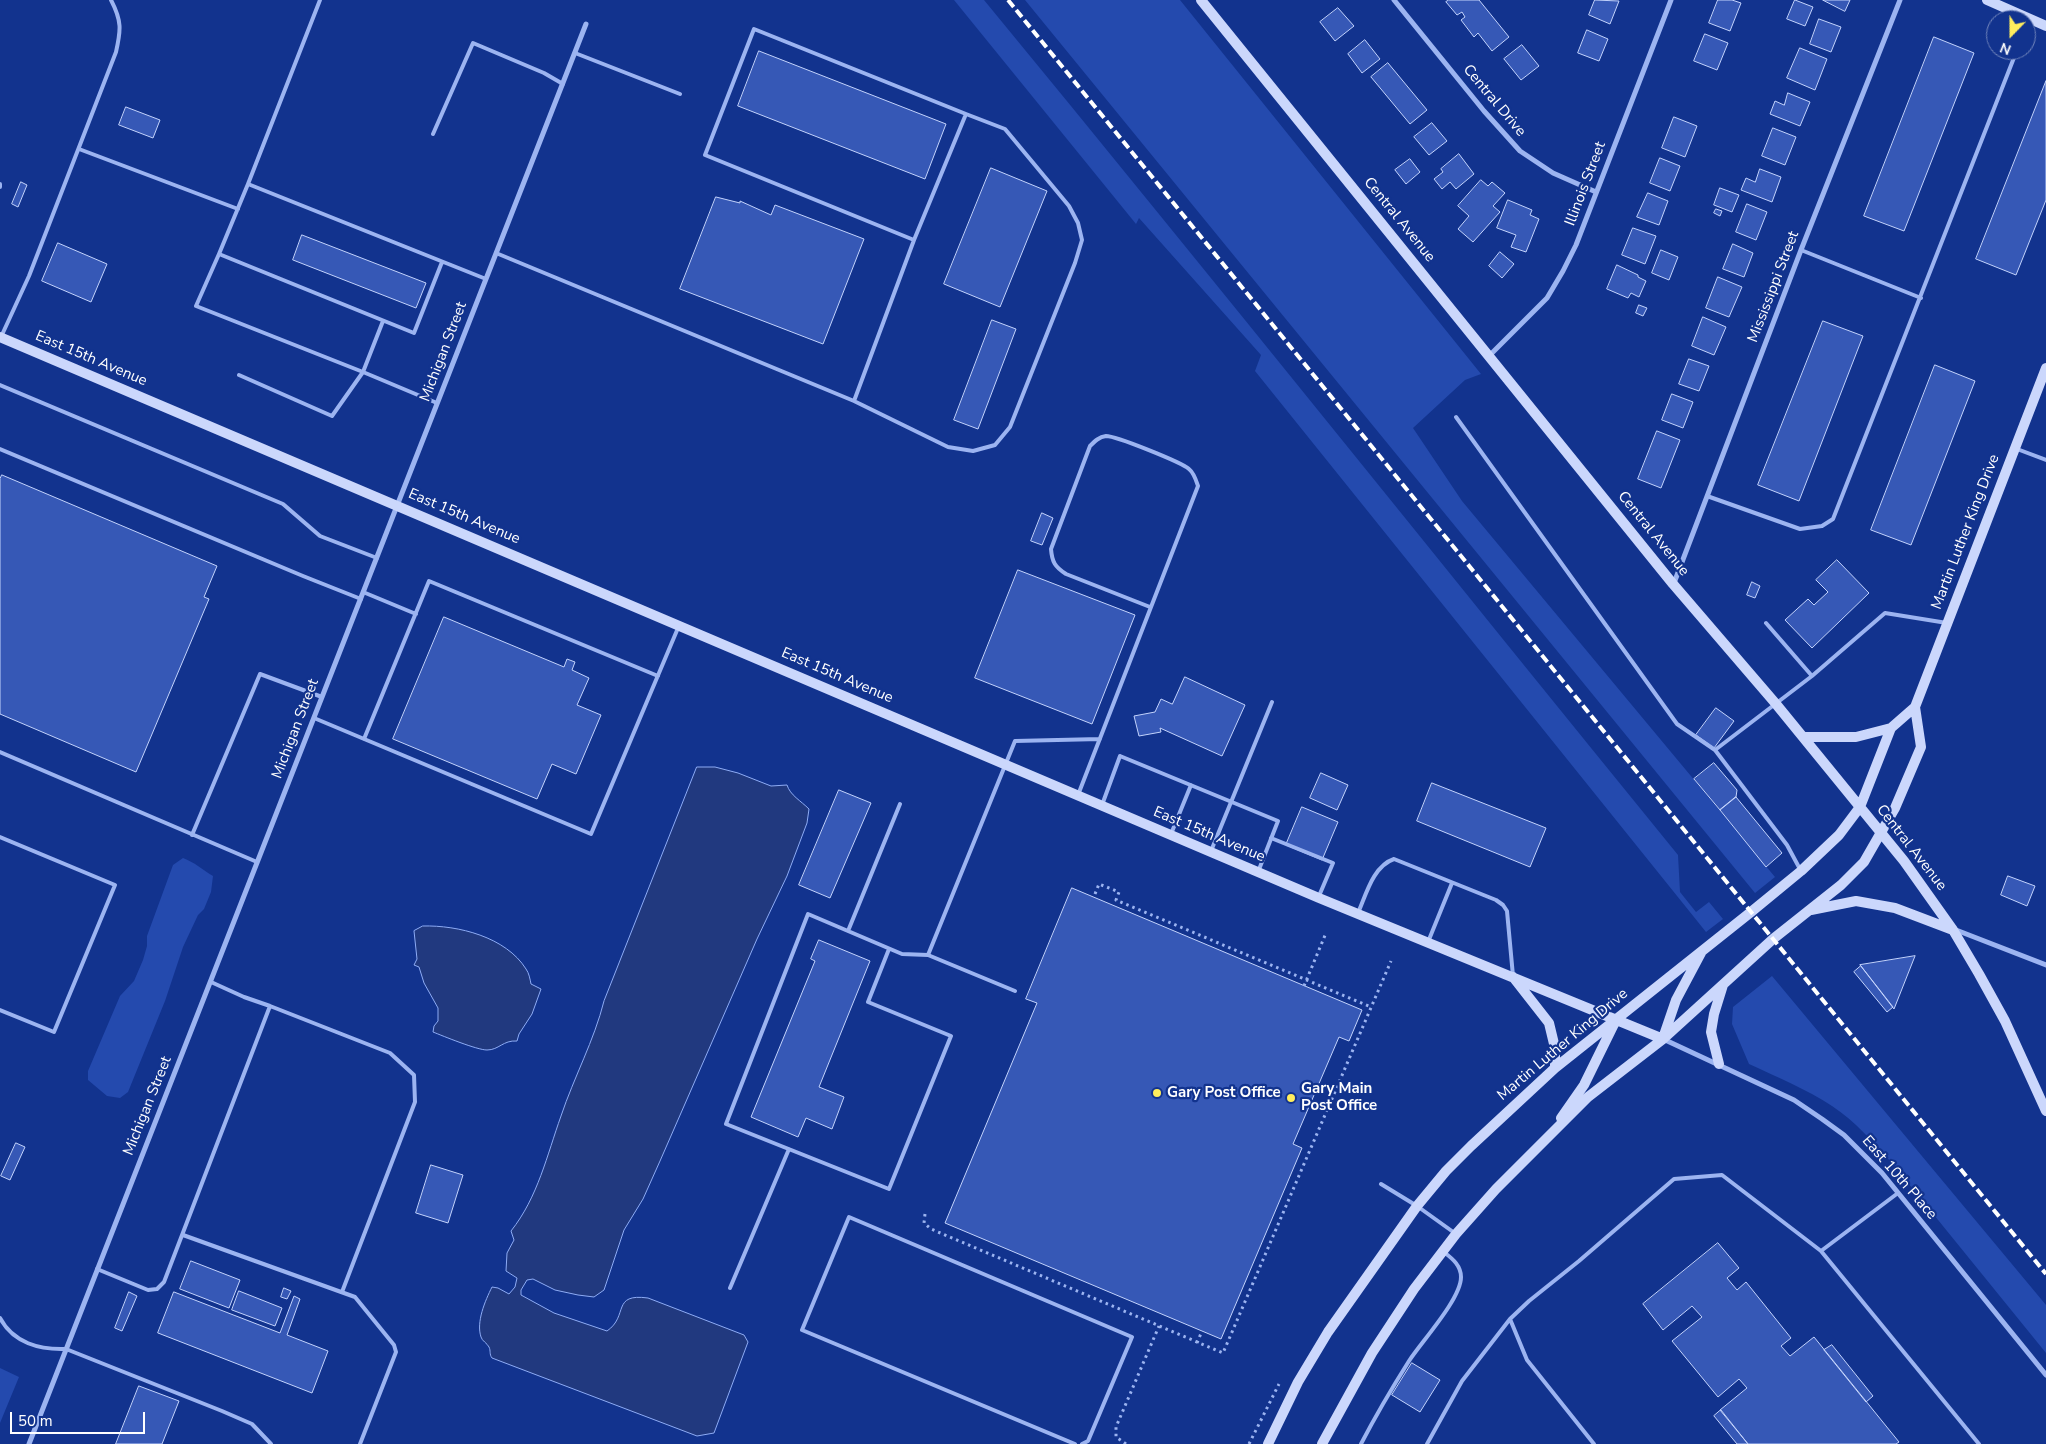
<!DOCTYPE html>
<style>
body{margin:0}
#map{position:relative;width:2046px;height:1444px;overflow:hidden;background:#12338e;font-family:"Nunito Sans",sans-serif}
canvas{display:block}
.north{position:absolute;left:1986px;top:10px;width:50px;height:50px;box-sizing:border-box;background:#12338e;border:1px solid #7185bb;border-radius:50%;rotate:202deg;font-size:14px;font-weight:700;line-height:20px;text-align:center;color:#fff}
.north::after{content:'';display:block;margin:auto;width:18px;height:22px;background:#ffed5d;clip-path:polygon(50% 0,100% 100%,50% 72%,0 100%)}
.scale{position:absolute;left:10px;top:1412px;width:135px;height:22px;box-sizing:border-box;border:2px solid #fff;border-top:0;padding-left:6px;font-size:15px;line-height:18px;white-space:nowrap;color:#fff;-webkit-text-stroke:4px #12338e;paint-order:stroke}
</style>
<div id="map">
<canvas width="2046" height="1444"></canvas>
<div class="north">N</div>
<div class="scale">50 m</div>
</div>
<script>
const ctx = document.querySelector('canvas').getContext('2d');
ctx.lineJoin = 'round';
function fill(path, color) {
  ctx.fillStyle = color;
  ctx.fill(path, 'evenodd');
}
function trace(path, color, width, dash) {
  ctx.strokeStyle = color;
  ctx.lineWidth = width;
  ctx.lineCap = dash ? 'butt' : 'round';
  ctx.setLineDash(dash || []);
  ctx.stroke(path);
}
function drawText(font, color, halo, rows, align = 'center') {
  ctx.font = font + ' "Nunito Sans",sans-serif';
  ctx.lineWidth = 4.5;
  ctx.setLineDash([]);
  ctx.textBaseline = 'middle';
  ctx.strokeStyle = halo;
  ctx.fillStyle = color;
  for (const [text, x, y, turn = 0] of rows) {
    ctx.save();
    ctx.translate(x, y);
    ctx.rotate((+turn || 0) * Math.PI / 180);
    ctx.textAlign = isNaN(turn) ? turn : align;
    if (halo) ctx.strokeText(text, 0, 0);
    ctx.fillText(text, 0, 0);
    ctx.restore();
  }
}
fill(new Path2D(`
 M954 0H984C1217 283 1446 570 1678 855L1680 892 1696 912 1709 902 1723 919 1706 932 1255 371 1261 355 1139 218 1136 224Z
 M1025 0H1180L1481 374 1465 380 1413 428 1462 501 1775 877 1755 893Z
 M183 858C194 862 203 870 213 876L211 892 204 909 198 915 183 947 165 1001 128 1092 120 1098 107 1096 88 1080V1071L120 996 134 981 143 960 147 946V936L173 865Z
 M1772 976 2046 1305V1353L1891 1162C1873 1142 1855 1121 1832 1106 1806 1089 1777 1077 1749 1064L1732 1024 1733 1007Z
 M0 1368 19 1377 0 1423Z`), '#244aae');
const water = new Path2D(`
 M697 767H715L738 773 771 786 787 785C790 795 801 801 809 809L807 823 787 876 757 939 660 1161 643 1199 624 1230 604 1290 594 1297 578 1295 555 1290 533 1279 527 1280 521 1290V1295L554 1313 607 1331C629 1316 611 1293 648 1298L744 1335 748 1342 714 1433 697 1436 492 1358C489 1354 491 1351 489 1347 487 1343 482 1341 481 1337 476 1322 485 1301 492 1287L498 1288 509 1294 515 1287 517 1278 506 1271 507 1253 514 1240 511 1231C538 1197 547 1155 561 1116 574 1077 594 1041 604 1001Z
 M423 926C458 925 506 937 526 969 529 973 530 979 531 984L541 989 532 1014 519 1034 517 1041C503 1040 499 1050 487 1050 477 1050 443 1036 433 1032L434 1026 438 1021V1008L424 983 419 967 414 965 417 959 414 931Z`);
fill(water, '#21397f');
trace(water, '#8eacf5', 1);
const building = new Path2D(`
 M1449 0H1479L1509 37 1492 51 1478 33 1474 37 1461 20 1465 17 1462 12 1457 15 1446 2Z
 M1595 0 1619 1 1610 24 1589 15Z
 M1718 0H1732L1741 3 1730 31 1709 23Z
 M1795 0 1813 7 1805 26 1787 19Z
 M1823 0H1850L1845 11Z
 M1338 8 1354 26 1335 41 1320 22Z
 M1819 19 1841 27 1831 52 1810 44Z
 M1587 30 1608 39 1599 61 1578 53Z
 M1705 34 1728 43 1717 70 1694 61Z
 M1934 37 1974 53 1904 231 1864 216Z
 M1365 40 1380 59 1362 73 1348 54Z
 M1522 45 1539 66 1521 80 1504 59Z
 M1800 48 1827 59 1815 90 1787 78Z
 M759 51 946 124 925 179 738 106Z
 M1388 63 1427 110 1410 124 1371 77Z
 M2046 81V200L2016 275 1976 259Z
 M1788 93 1810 102 1800 126 1770 114 1775 101 1784 105Z
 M126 107 160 120 153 138 119 125Z
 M1674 117 1697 126 1685 157 1662 148Z
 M1432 123 1447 141 1429 155 1414 137Z
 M1773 128 1796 137 1785 165 1762 156Z
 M1459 154 1474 174 1456 189 1450 182 1442 189 1434 179 1443 172 1441 169Z
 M1660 158 1680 166 1670 191 1650 183Z
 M1410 159 1420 172 1406 184 1395 170Z
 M991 168 1047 191 1000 307 944 284Z
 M1760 169 1781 177 1772 202 1741 190 1746 178 1755 182Z
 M1481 180 1488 186 1492 182 1505 193 1493 206 1500 212 1473 242 1458 229 1469 216 1458 206Z
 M21 182 27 185 18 207 12 204Z
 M1720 188 1739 195 1732 212 1714 205Z
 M1648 193 1668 201 1659 225 1637 217Z
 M716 197 740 203V201L771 215 775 205 864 239 823 344 680 289Z
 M1508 200 1532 210 1530 215 1539 219 1526 252 1511 247 1516 235 1497 228Z
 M1747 204 1767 212 1756 240 1736 232Z
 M1716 209 1722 211 1720 216 1714 213Z
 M1633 228 1656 236 1645 264 1622 255Z
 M302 235 426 283 416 308 293 260Z
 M58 243 107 264 91 302 42 281Z
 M1733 244 1753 253 1744 277 1723 269Z
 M1661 250 1678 257 1669 280 1652 273Z
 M1500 252 1514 264 1502 278 1489 266Z
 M1617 265 1638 275V277L1646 281 1639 297 1631 293 1628 298 1607 289Z
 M1718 277 1742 287 1729 317 1706 308Z
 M1639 305 1647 308 1643 316 1636 313Z
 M1703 317 1726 327 1714 355 1692 346Z
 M992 320 1016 329 978 429 954 420Z
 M1823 321 1863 336 1799 501 1758 485Z
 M1689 359 1709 366 1699 391 1679 384Z
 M1935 365 1975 381 1911 545 1871 530Z
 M1672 394 1693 402 1683 428 1662 420Z
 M1657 431 1680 440 1661 488 1638 479Z
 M2 475 217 566 204 597 209 599 136 772 0 714V479Z
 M1042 513 1053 518 1042 545 1031 541Z
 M1837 560 1869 593 1812 648 1785 620 1808 599 1814 605 1828 592 1816 580Z
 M1018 570 1135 615 1092 724 975 678Z
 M1752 582 1760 586 1755 598 1747 595Z
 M444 617 564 667 567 659 575 662 572 670 589 678 577 705 601 715 576 774 552 764 537 799 393 739Z
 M1185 677 1245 705 1222 756 1160 728 1161 732 1139 736 1134 716 1155 712 1161 699 1172 704Z
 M1716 708 1734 721 1714 748 1696 735Z
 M1714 763 1737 790 1736 797 1720 810 1694 779Z
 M1321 773 1348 785 1337 810 1310 798Z
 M1432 783 1546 828 1530 867 1417 821Z
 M839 790 871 803 830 898 799 885Z
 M1736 797 1782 853 1766 867 1720 810Z
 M1302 807 1338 822 1322 860 1286 845Z
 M2008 876 2035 886 2027 906 2001 895Z
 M1072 888 1362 1010 1349 1041 1339 1037 1293 1144 1302 1148 1221 1339 945 1223 1037 1003 1026 999Z
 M819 940 870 961 819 1087 844 1097 832 1129 806 1118 798 1137 751 1117 815 961 811 959Z
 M1915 956 1894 1009 1860 965Z
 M1861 966 1893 1007 1887 1012 1854 972Z
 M16 1143 25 1147 10 1180 1 1176Z
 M431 1165 463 1175 448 1223 416 1213Z
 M1718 1243 1739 1268 1727 1278 1737 1290 1746 1282 1791 1338 1781 1346 1790 1356 1814 1337 1899 1442 1896 1444H1748L1720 1410 1747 1388 1739 1379 1718 1397 1672 1341 1702 1317 1692 1306 1663 1330 1643 1304Z
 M191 1261 240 1280 229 1308 180 1289Z
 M284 1288 291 1291 287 1299 281 1297Z
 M239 1291 282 1308 275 1326 232 1310Z
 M129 1292 137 1296 122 1331 115 1328Z
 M174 1292 280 1333 294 1296 300 1299 287 1335 328 1351 312 1393 158 1333Z
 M1832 1345 1873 1396 1866 1402 1824 1350Z
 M1412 1363 1440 1380 1420 1412 1392 1395Z
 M139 1386 179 1401 162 1444H116Z
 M1721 1410 1748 1444H1737L1714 1416Z`);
fill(building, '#3658b6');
trace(building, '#c3d3fc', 1);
trace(new Path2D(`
 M1095 894 1099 884 1119 892 1116 900 1371 1007
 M1304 986 1326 933
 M925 1214 924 1223 931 1229 1223 1353 1391 961
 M1197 1343 1202 1331
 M1126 1444 1116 1437V1427L1159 1326
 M1249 1444 1279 1384`), '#9cb4f1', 3, [2.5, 4]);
trace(new Path2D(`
 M320 0 248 184 486 279
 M575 53 680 94
 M433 134 473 43 544 73 563 84
 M79 149 238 209
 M0 184V187
 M248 184 219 254 414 333 442 262
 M1801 250 1921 298
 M496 253 854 401 914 240 705 155 754 29 966 114 914 240
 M219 254 196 306 363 372 383 321
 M1 337 29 276 116 52C121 30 122 21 111 0
 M239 375 332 416 363 372 437 403
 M0 385 283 504 320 536 377 558
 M854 401 948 447 973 451 995 445 1010 427 1075 263 1082 240 1078 223 1069 206 1005 129 966 114
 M1456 417 1677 724 1715 750 1787 845 1801 871
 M0 449 303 576 361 599
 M2017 449 2046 460
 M1707 496 1800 529 1822 526 1833 519 2017 50
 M363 592 416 614
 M1766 623 1812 676
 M314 718 591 834 678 628
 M364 739 429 581 658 676
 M1715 750 1812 676 1885 613 1947 623
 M0 752 257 862
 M1078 795 1198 486C1196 480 1194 473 1189 469 1181 462 1116 436 1106 436 1099 437 1095 441 1090 446L1051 549C1052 562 1055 567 1066 574L1150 607
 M1102 805 1120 756 1278 821 1258 872
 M1171 834 1191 785
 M192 835 260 674 322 697
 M0 837 115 885 54 1032 0 1010
 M1271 838 1333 863 1319 896
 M1211 851 1272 702
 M1358 913C1366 895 1373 866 1394 859L1496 900 1503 905 1507 911 1513 976
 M848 931 902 954 928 955
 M1428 942 1452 883
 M889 949 868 1002 951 1036 889 1189 726 1124 808 914 848 931 900 804
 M1015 991 928 955 1015 741 1100 739
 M270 1006 390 1053 414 1075 415 1102 342 1292
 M1381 1184 1417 1206 1456 1234
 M183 1235 355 1297 394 1345 396 1352 360 1444
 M1821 1251 1979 1444
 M97 1269 148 1290 157 1289 164 1282 270 1006 244 997 211 982
 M730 1288 789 1149
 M0 1318C13 1343 40 1350 66 1349L222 1411 252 1424 271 1444
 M1075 1444 802 1330 849 1217 1132 1337 1088 1441 1082 1444
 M1361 1444C1376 1415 1392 1388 1409 1361 1422 1341 1461 1299 1461 1277 1461 1266 1453 1259 1445 1253
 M1427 1444 1462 1381 1510 1319
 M1594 1444 1527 1360 1510 1319 1529 1301 1579 1261 1674 1179 1722 1175 1821 1251 1898 1193`), '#9cb4f1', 4);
trace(new Path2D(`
 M1394 0 1484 111 1520 151 1553 173 1596 192
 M1490 355 1547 298 1563 271 1576 245 1671 0
 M1674 583 1801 250 1900 0
 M1956 930 2046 965
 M1663 1039 1794 1100 1822 1119 1844 1135 1882 1173 2046 1375
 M29 1444 586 24`), '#9cb4f1', 5);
trace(new Path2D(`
 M1201 0 1673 584 1776 704 1904 861 1953 930 1979 974 2005 1021 2046 1111
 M1987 0 2046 26
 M0 337 1319 898 1663 1039
 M1803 737H1856L1891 728
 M1811 910 1856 901 1895 908 1953 930
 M1513 977 1549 1023 1555 1048V1068
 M1663 1038 1676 1000 1701 953
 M1719 1064 1711 1032 1714 1014 1723 985
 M1561 1118 1584 1085 1615 1022
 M1268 1444 1298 1382 1328 1332 1417 1206 1446 1171 1471 1146 1555 1068 1751 912 1801 871 1839 835 1860 807 1891 728 1915 707 2046 368
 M1322 1444 1372 1353 1414 1289 1456 1234 1496 1189 1588 1097 1663 1039 1773 939 1841 885 1864 862 1895 808 1921 747 1915 707`), '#cbd7fc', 10);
trace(new Path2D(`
 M1008 0 2046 1274`), '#fff', 4, [9, 4]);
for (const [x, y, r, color] of [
 [1157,1093,5,"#ffed5d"],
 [1291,1098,5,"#ffed5d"]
]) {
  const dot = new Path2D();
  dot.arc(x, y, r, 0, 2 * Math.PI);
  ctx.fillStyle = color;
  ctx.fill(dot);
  trace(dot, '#12338e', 2);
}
drawText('15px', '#fff', '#12338e', [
 ["Central Drive",1494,101,50],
 ["Illinois Street",1586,184,-69],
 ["Central Avenue",1399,220,51],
 ["Mississippi Street",1774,287,-69],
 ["Michigan Street",444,352,-69],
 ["East 15th Avenue",91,359,23],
 ["East 15th Avenue",464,517,23],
 ["Martin Luther King Drive",1966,532,-69],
 ["Central Avenue",1653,534,51],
 ["East 15th Avenue",837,676,23],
 ["Michigan Street",296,729,-69],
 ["East 15th Avenue",1209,835,23],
 ["Central Avenue",1911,848,52],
 ["Martin Luther King Drive",1563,1045,-40],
 ["Michigan Street",148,1106,-68],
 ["East 10th Place",1899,1178,49]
]);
drawText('bold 15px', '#fff', '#12338e', [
 ["Gary Main",1301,1089],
 ["Post Office",1301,1106],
 ["Gary Post Office",1167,1093]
], 'left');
</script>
